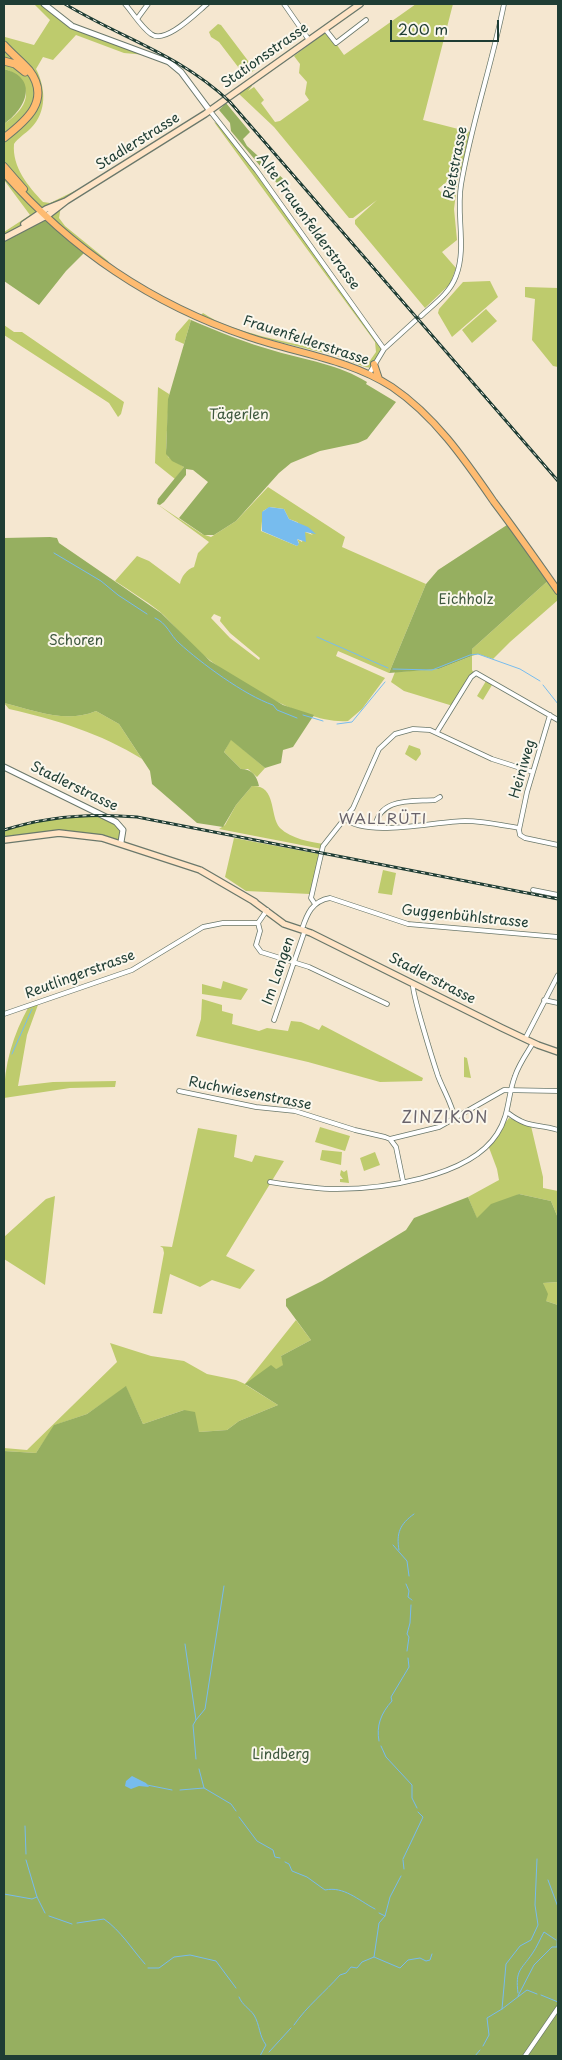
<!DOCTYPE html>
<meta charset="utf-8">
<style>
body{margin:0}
#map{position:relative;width:562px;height:2060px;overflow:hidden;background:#f5e7d0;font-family:"Playpen Sans",sans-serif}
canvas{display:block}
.frame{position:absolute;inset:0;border:5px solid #1f3d34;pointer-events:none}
.scale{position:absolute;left:390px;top:20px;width:109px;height:22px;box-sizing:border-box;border:2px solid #1f3d34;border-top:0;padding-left:6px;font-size:15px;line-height:18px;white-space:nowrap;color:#1f3d34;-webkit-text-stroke:4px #fbf7ec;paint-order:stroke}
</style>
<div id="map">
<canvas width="562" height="2060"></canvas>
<div class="frame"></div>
<div class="scale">200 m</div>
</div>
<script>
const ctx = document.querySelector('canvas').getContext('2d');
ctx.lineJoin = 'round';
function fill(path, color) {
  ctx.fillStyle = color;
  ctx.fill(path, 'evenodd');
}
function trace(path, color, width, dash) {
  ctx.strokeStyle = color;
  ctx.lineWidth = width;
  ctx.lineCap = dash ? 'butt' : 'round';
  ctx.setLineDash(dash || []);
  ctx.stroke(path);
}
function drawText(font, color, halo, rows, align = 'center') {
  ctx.font = font + ' "Playpen Sans",sans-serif';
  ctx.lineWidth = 4;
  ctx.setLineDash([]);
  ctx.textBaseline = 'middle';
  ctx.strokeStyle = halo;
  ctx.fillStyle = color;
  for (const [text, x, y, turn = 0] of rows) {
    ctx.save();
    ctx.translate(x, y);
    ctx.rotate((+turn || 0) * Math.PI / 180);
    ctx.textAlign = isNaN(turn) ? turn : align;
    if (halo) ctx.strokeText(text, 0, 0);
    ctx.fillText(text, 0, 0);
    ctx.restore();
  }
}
fill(new Path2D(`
 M34 4H43L72 26 146 55 124 53 76 35 53 60 43 57 36 69C46 88 47 112 31 128 25 134 18 138 14 144 12 167 28 186 43 202L50 203 85 186 61 206 59 218 65 226 108 261 112 269 86 251 4 238V232L30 215 4 180V124C19 114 35 97 20 80 15 74 11 71 4 69V35L5 37 34 45 50 20Z
 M416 4H453L423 120 470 132 461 170 438 189 441 192 458 178 454 209 457 240 442 252 456 268 450 284 425 308 355 224V220L377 200 353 218H349L274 127 238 93 252 80V86L248 91 254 87 264 100 261 103 275 122 280 121 309 100 305 94 307 82 299 73 300 64 294 56 327 31 344 55Z
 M218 24 221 25 255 70 245 76 219 42 211 37 209 32Z
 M214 122 223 128 384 349 372 368 365 367 337 356 251 335 201 315 203 313C231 333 291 342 325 351 337 354 357 367 369 362L376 352 375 342Z
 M490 281 498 297 452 337 438 313 439 309 463 282Z
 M525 287 558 288V367L553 366 532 340 535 299 525 297Z
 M486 309 497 321 472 343 462 330Z
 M189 319 191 320 184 344 175 340 176 334Z
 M4 325 14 332H22L124 402 121 414 118 417 109 403 4 335Z
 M158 387 169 394 166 448 168 457 184 467 175 479 155 463Z
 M268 487 345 537 342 547 426 584 389 673 338 651 336 656 385 678 362 709 348 721C305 725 228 677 196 649 183 637 172 622 159 611 145 600 130 591 115 581L137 556 149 561 180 584C181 577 187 569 194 567L198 553 209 542 157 504 202 534 211 537 236 521ZM270 507 284 509 289 519 297 522 313 535 305 532 302 542 297 539 299 543 297 546 261 531 263 511ZM214 614 221 617 220 621 230 633 260 658 259 660 230 638 211 618Z
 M550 579 558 591V600L510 642 493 659 478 654 472 656V670L474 673 453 706 404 691 391 682 395 672 439 669 472 656V649Z
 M486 681 492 685 483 700 477 696Z
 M4 703C34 710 66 724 96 711L119 724 142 759C100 733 57 720 9 709Z
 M231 739 265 768 257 777 248 769H241L224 752Z
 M409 745 420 749 421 754 416 761 405 754Z
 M252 786C277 785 269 815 280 828 291 839 311 842 324 844L322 849 219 829 225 825 236 805Z
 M102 815 121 827V842L77 834 4 840V830C36 821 68 816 102 815Z
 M234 838 319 854 310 894 246 891 225 877Z
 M383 870 396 873 392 895 378 893Z
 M223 981 248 989 241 1000 202 994V984L221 989Z
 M202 999 222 1005V1011L233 1014 232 1024 259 1031 267 1028 288 1031 291 1021 301 1022 319 1030 322 1025 423 1078 422 1081 380 1082 308 1062 196 1036 201 1019Z
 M39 1002 27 1035 18 1086 53 1082 116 1081 115 1087 70 1088 4 1098C4 1064 13 1035 29 1006Z
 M464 1057 467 1058 471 1078 464 1077Z
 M509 1118 531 1126 543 1177V1188L558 1191V1218L551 1201 519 1194 477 1219 468 1197 499 1180 497 1169 488 1145Z
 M320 1127 350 1136 345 1151 315 1142Z
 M198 1128 237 1135 234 1157 252 1162 255 1155 284 1161 226 1256 255 1270 240 1289 212 1280 200 1287 170 1274 162 1314 153 1313 164 1253 163 1248 160 1246 172 1247Z
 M322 1150 342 1152 341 1165 320 1160Z
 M375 1152 380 1165 364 1171 360 1158Z
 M341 1170 344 1172 347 1170 349 1183 340 1182V1179H343L340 1175Z
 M55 1196 45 1285 4 1259V1237L46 1199Z
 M558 1282V1305L546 1301 543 1283Z
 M296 1320 311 1340 281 1356 284 1365 246 1385 278 1405 239 1421 227 1430 199 1432 184 1410 143 1424 126 1387 87 1414 55 1425 36 1453 4 1451V1448L27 1450 117 1362 110 1343 151 1356 184 1361 207 1374 236 1380 245 1384Z`), '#becb6d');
fill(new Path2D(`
 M4 69C39 78 27 108 4 124Z
 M226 103 250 132 243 139 247 146 289 184 285 188 280 186 261 167 231 131 230 123 219 110Z
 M45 217 86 251 66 271 39 305 4 281V238Z
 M191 320C219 332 246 343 275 351 306 360 340 365 367 382L366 384 396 402 367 439 358 443 320 451 291 463 279 473 236 521 214 535H204L179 518 208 482 193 470 186 469V475L164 502 160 505 157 504 158 499 184 467 172 461 166 454 168 399Z
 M510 523 550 579 472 649V656L439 669 389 673 426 584 438 570Z
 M50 537 57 538 59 543 161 613 210 661 283 705 314 715 293 747 283 750 281 763 265 768 231 740 224 752 241 769C252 769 257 776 259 786H252L236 805 223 827 197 823 152 784 150 771 119 724 96 711C66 724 34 710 4 703V538Z
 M519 1194 551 1201 558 1218V1282L543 1283 548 1294 546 1301 558 1305V2056H4V1451L36 1453 54 1425 87 1414 126 1386 143 1424 184 1410 195 1412 199 1432 227 1430 239 1421 278 1405 245 1384 271 1365 276 1369 283 1365 281 1356 311 1340 286 1306V1299L322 1281 406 1230 414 1218 468 1197 477 1218 491 1204Z`), '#96af60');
fill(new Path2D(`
 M269 507 284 509 289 519 308 527 316 534 305 532 306 542 297 539 299 544 297 546 262 531V512Z
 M132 1776 146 1783 149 1787 139 1786 131 1789 125 1786 126 1781Z`), '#77bcee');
trace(new Path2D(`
 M54 553 101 581 118 595 147 614
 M155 618C167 623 170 635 179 643 201 663 244 695 273 705L277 710 297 718
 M317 637 388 668
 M393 669 432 670 470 655 478 654 520 669 540 681
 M543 685 558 704
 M303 715 323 721
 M337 724 352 722 385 682
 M12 1054 32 1009
 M393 1545 407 1561 409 1576
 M399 1550C396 1533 400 1524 414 1514
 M406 1584 409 1591 408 1597 412 1600
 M185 1644 196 1720 193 1725 196 1759
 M407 1651 409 1637 407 1634 410 1623 411 1605
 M196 1720 205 1709 224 1586
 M379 1741C376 1726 381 1713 392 1701L391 1697 409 1667 408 1658
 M381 1746 386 1757 412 1785V1798L417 1808
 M199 1769 204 1788 231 1804 236 1811
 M147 1785 172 1790
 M180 1790 204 1788
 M239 1817 257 1841 273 1850 275 1857 280 1858
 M25 1826 26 1854
 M403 1859 423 1817 418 1812
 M26 1860 37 1897 45 1913
 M403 1860 404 1869
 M285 1862 289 1864 292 1871 307 1877 325 1890C344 1886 358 1900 375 1909
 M548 1880 558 1907
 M4 1894 32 1899 37 1897
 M379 1913 385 1916
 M49 1916 72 1924
 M77 1923 104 1919C121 1931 131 1948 145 1964
 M374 1957 400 1968 408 1960 420 1958 426 1961 430 1960 432 1954
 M148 1968H159L174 1957 190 1955 216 1961 236 1988
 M518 1993C515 1970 521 1970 532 1954 537 1947 540 1939 544 1932L556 1940
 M541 1995 558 2002
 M518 1996 534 1965 552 1947H557L558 1926
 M239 1997C243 2006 249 2008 254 2015 260 2025 259 2036 266 2045L260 2056
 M502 2009 506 1964 520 1946 531 1940 538 1925 535 1905 537 1859
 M294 2025C307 2006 325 1992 340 1975L346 1973 351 1967 357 1968 362 1962 374 1957 379 1923 385 1916 390 1897 401 1876
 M483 2046 489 2035 487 2018 502 2009 527 1990 537 1994
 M269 2052 291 2028
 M475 2056 480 2050`), '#77bcee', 1);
const minor = new Path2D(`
 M125 4C133 13 141 27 151 34 165 45 196 13 207 4
 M284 4 309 40
 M137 19 148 4
 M325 29 336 43 366 20
 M210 111 257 171 384 349
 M421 316C434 304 450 293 456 276 467 248 456 215 461 185 471 124 492 65 504 4
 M369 374 384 349 417 319
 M550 715 527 792 519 830 520 835 525 838 558 845
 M437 732 471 677 476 673 558 720
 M345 819C368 838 436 821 465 821 483 821 501 825 519 828
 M375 827C380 797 411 802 435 800L440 797
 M533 890 558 895
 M315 904 311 898 323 846 353 808 379 749 395 734 413 729 430 730 492 759 533 772
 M258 923 260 931 256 945 261 952 309 967 387 1004
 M302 929C307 914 312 901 330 898L408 924 558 937
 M413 984C411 991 434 1064 438 1076 444 1092 452 1103 455 1120
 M544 1000 558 1003
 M4 1014 132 970 203 927 223 923H258L267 910
 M274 1020 305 930
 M525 1039 558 975
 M179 1091 256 1107 295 1111 355 1130 385 1137 390 1139 396 1147 403 1181
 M508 1113C529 1129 536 1123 558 1130
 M390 1139 439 1127 504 1090 558 1091
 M270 1182C290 1185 310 1188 330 1189 378 1190 469 1178 497 1134 510 1114 507 1097 515 1076 519 1064 527 1053 533 1043
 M525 2056 558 2008`);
const tertiary = new Path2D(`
 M44 4 72 26 169 62 181 72 210 111
 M4 767 116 822 123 830 121 842`);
const secondary = new Path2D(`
 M24 224 46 209 66 201
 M4 238 48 215 66 201 205 114 360 4
 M4 840 59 833 102 838 200 870 255 902
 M253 901 284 924 311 933 502 1028 538 1045 558 1052`);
const primary = new Path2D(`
 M4 166 24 189
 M4 173C72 250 151 304 249 337 296 353 349 359 392 387 435 416 465 460 494 502 516 531 537 561 558 591
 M374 364 379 379`);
const motorway = new Path2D(`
 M4 45C12 54 21 61 29 70 52 100 26 121 4 138
 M4 61 15 64 25 72`);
trace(minor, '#6a786b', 5.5);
trace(tertiary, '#6a786b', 7);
trace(secondary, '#6a786b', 8);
trace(primary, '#6a786b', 8);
trace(motorway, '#6a786b', 9);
trace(minor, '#fff', 4);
trace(tertiary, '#fff', 5);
trace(secondary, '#ffe4c6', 5.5);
trace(primary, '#febb71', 6);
trace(motorway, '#febb71', 7);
const rail = new Path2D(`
 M65 4C123 39 179 54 230 102L558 481
 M4 830C47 816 92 813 137 817L558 899`);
trace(rail, '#1f3d34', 3);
trace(rail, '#fbf7ec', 1, [4]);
drawText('14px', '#1f3d34', '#fbf7ec', [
 ["Stationsstrasse",265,56,-35],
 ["Stadlerstrasse",138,142,-32],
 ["Rietstrasse",456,163,-79],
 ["Alte Frauenfelderstrasse",308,222,54],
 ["Frauenfelderstrasse",306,341,18],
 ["Heiniweg",523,769,-74],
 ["Stadlerstrasse",74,787,26],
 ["Guggenbühlstrasse",465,917,6],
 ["Im Langen",279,971,-71],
 ["Reutlingerstrasse",80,975,-20],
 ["Stadlerstrasse",432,979,27],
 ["Ruchwiesenstrasse",250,1094,11]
]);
drawText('14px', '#3f593f', '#fbf7ec', [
 ["Tägerlen",239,415],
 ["Eichholz",466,600],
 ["Schoren",76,641],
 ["Lindberg",281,1755]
]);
ctx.letterSpacing = '1px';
drawText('15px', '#69636b', '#fbf7ec', [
 ["WALLRÜTI",383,820]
]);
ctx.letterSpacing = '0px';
ctx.letterSpacing = '1px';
drawText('16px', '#69636b', '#fbf7ec', [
 ["ZINZIKON",445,1119]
]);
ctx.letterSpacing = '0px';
</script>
